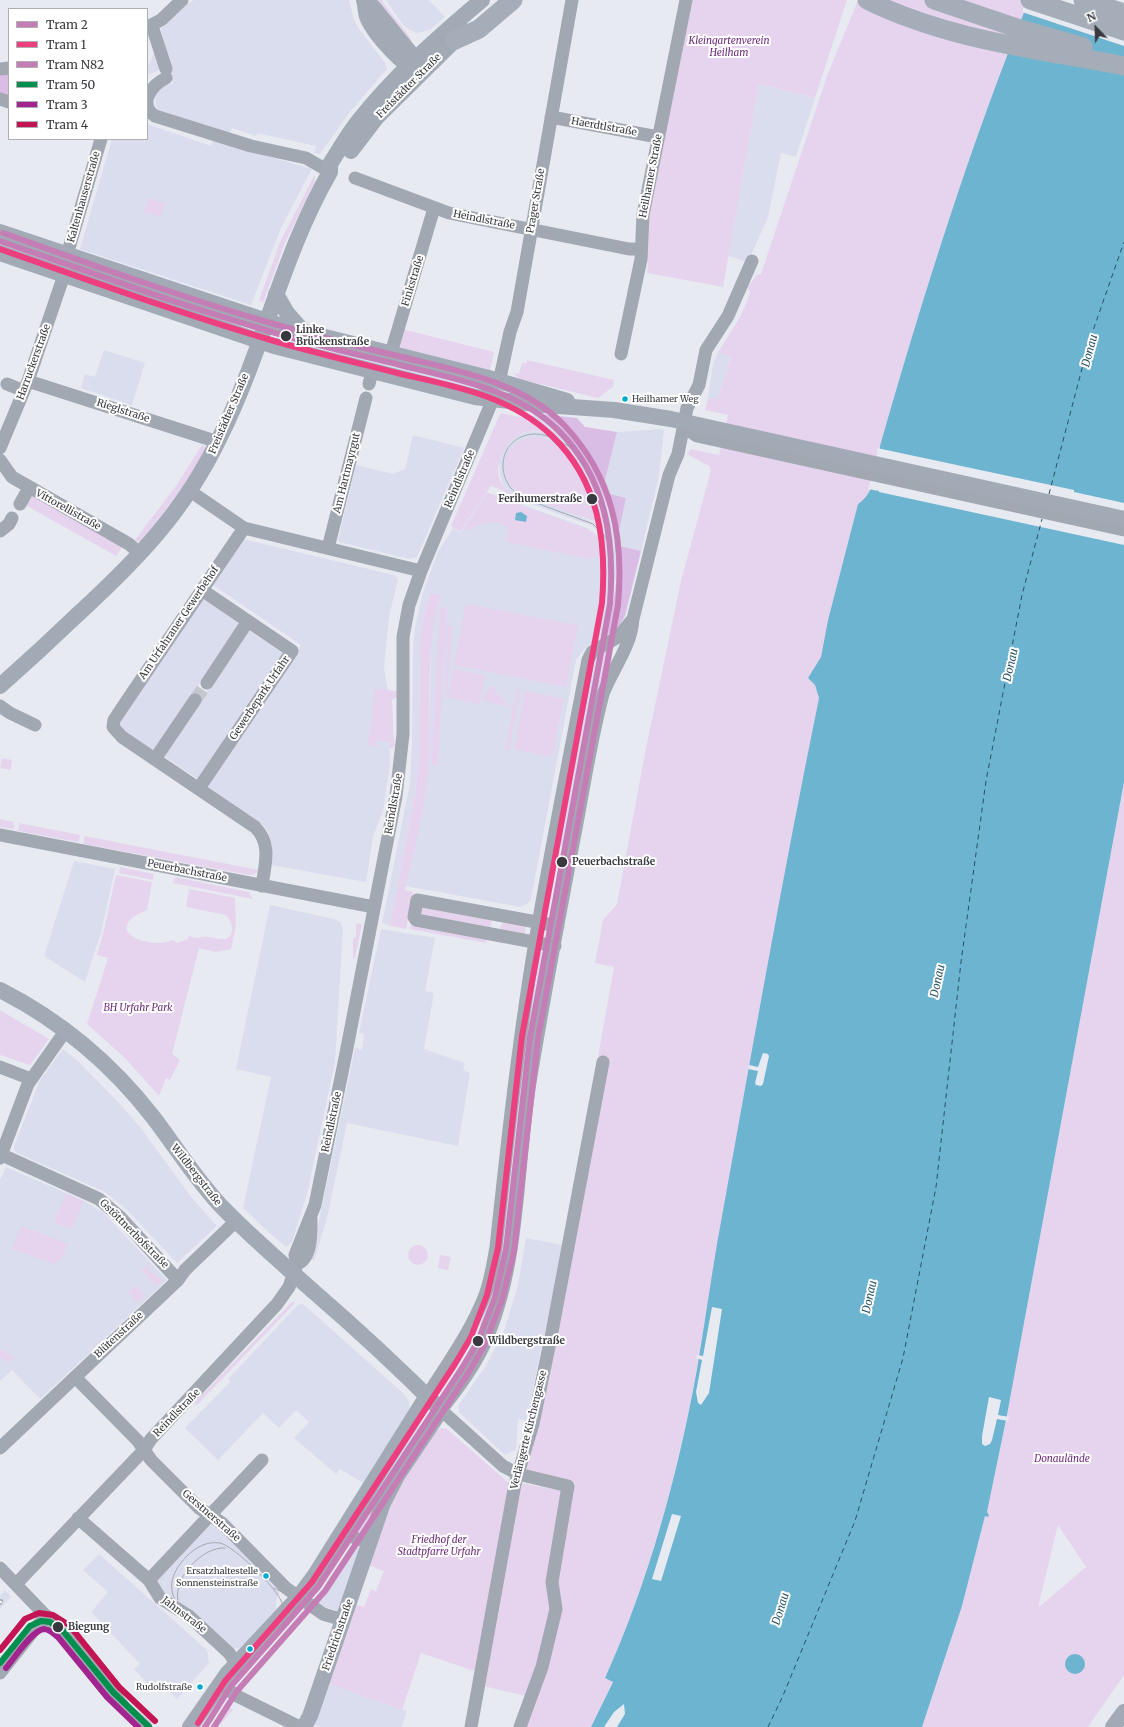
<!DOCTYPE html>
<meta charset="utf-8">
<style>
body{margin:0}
#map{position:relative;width:1124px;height:1727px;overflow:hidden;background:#e8eaf2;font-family:Merriweather,serif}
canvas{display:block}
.legend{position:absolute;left:8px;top:8px;width:140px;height:132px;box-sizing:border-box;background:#fff;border:1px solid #afb0b2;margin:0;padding:5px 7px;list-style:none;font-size:12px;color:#37393e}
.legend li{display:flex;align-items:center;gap:8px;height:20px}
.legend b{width:20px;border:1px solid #afb0b2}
.north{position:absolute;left:1076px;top:8px;width:40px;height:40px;-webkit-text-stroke:3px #fff;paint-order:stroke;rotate:337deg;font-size:11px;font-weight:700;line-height:16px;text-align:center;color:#37393e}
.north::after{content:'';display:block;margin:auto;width:14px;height:18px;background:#37393e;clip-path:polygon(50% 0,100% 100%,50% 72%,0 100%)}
</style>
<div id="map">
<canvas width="1124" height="1727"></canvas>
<ul class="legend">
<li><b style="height:5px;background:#c57eb5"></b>Tram 2</li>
<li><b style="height:5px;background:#ed3f80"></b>Tram 1</li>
<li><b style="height:5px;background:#c57eb5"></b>Tram N82</li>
<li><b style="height:5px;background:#008f4d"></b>Tram 50</li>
<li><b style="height:5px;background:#a1248f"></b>Tram 3</li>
<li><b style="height:5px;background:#c31553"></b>Tram 4</li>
</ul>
<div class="north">N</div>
</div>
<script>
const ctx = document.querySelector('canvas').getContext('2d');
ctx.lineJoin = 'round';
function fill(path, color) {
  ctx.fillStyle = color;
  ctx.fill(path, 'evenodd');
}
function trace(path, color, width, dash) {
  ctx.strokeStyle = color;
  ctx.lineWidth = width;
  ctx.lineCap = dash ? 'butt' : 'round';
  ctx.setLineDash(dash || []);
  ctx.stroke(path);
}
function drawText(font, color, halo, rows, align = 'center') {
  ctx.font = font + ' Merriweather,serif';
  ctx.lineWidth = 4;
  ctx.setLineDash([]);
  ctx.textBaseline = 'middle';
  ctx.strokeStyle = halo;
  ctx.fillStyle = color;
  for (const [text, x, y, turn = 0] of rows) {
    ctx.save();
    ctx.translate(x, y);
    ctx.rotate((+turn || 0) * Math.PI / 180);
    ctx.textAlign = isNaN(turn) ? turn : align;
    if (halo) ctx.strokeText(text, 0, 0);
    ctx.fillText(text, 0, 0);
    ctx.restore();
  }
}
fill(new Path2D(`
 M194 0H349L354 19 359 29 385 63 387 69 349 113 320 154 314 153 316 146 257 133 256 136 232 128 229 134 159 111 156 105 155 95 161 88 173 83 168 68 161 29 184 6Z
 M386 0H429L445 17 430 30 417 33 410 30 403 25Z
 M155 50 162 69 147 75V64L150 63Z
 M759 84 815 98 796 157 781 153 768 217 748 262 728 256Z
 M147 124 211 146 213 140 312 169 281 228 251 305 80 249 112 139H147Z
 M0 236 46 255 43 263 0 249Z
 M52 253 246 318 241 330 48 264Z
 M335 344 481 381 478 394 332 357Z
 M104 350 145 363 132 405 81 388 85 374 95 377Z
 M718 352 731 357 717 400 708 398 713 364Z
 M541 414 558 427 575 444 589 467 602 491 617 432 662 429 664 431 659 476 641 551 616 545V576L607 635 586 647 576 660 531 899 527 904 520 907 406 886 426 790 429 764 431 647 434 619 441 596 430 593 423 617 420 642 419 751 416 788 390 926 382 923 410 783 412 744 413 648 415 627 423 592 438 552 453 528 460 533 487 492 587 528 604 541 599 532 592 526 512 497 514 496 504 487 500 475 499 461 504 448 516 436 530 431 542 432 554 435 531 416ZM566 449 584 476 592 491 603 527 573 513ZM602 492 626 498 616 544 609 514Z
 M413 435 464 448 417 557 410 559 339 542 338 540 356 465 393 474 405 469Z
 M243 539 394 575 398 579 389 617 384 668 388 691 390 764 383 811 373 836 366 882 271 865 272 846 268 832 264 826 245 812 244 813 206 788 301 645 213 585Z
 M202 598 240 623 157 747 153 750 124 734 118 725Z
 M248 630 284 654 199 780 164 756Z
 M605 650 568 848 556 846 595 658Z
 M74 861 115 869 101 933 85 982 44 956Z
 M270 905 334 919 340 922 343 928 335 1062 307 1194 292 1242 286 1247 264 1228 243 1208 271 1077 236 1069Z
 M381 929 435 938 425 991 434 993 424 1049 465 1063 463 1070 470 1073 458 1146 347 1123 327 1218 314 1261 309 1257 316 1235 355 1048 362 1050 364 1034 359 1033Z
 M542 952 548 954 502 1277 485 1328H481L478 1323 514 1114 539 955Z
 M63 1049 78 1061 119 1103 140 1127 192 1198 217 1226 177 1263 127 1210 105 1192 15 1152 14 1150V1146L40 1080Z
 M6 1167 84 1201 104 1213 167 1280 40 1399 12 1370 0 1381V1180Z
 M526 1238 563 1245 526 1421 518 1419 516 1450 505 1455 460 1413 458 1406 485 1367 504 1331 518 1285Z
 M303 1304 404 1394 409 1402 410 1411 365 1484 340 1469 336 1474 294 1438 309 1422 296 1410 279 1428 263 1413 218 1460 185 1428 230 1382 228 1379 298 1305Z
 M424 1425 358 1529V1533L350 1529 414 1426Z
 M212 1525H216L281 1589 276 1600V1610L240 1648 230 1649 166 1599 156 1581 208 1526Z
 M341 1543 350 1544 312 1599 306 1594Z
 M353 1546 363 1550 340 1612 316 1604Z
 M99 1554 207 1650 209 1663 177 1699 157 1680 151 1687 134 1669 140 1664 91 1612 108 1592 83 1570Z
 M5 1590 11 1597 0 1609V1596Z
 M298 1604 303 1609 236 1683 227 1681Z
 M327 1683 407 1711 402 1727H320L313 1725Z
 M216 1697 224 1702 208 1727H197Z`), '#dadded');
fill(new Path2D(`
 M374 0H382C388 12 410 33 412 42Z
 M691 0H847L815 98 759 84 723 287 647 273 648 263 643 262 646 232Z
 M858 0H1029C970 145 923 296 880 446 879 466 875 493 858 504L828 620 821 657 808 678 815 685 819 698C787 872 754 1045 722 1219 713 1269 705 1319 697 1368 678 1473 649 1581 605 1678L613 1681 591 1727H524L535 1698 483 1686 521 1483 573 1493 575 1483 524 1469 605 1064 598 1057 614 967 595 963 603 920 617 904 645 753 681 581 711 470 709 466 687 454 691 449 719 455 728 415 705 410 708 398 717 399 731 358 718 352C730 333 745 313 750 291L747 288 757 275 761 274 827 76Z
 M315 174V181L284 245 263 303 259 300 280 242Z
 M148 198 165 203 161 217 144 212Z
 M402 329 494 352 490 370 397 347Z
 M527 360 614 380 613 387 598 398 520 379 513 373 519 374 522 363H526Z
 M502 413 528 419 531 416 555 436C547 433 539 430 530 431 506 435 489 466 504 487 507 490 511 493 514 496L512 497 504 494V491L491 486 460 532 451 526 500 414Z
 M532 437 543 438 566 449 584 476 592 491 603 527 594 521 526 497C503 486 495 454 520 441 523 439 528 438 532 437Z
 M202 445 207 448C188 481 165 512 140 542L134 541 176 486Z
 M487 493 587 529 596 536 600 558 591 557 590 559 506 542 509 529C499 516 478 525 466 531L464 528Z
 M32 496 122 547 116 556 25 505Z
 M430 593 441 595C424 650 432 708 429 765 426 807 414 849 405 890L413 892 406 929 390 926 416 788 419 751 420 642 423 617Z
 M466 604 578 625 566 687 454 665Z
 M440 607 447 608 438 765H431Z
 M447 625H453L447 698H445Z
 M605 650 612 655V662L594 707Z
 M453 669 485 675 480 704 448 698Z
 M491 685 507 705 511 706 509 708 507 706 482 701Z
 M375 689 397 691 398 696 392 700 394 744 400 740 392 748 389 749 390 742 377 740 376 747 368 745Z
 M517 689H521L509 751H505Z
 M525 691 564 699 552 757 514 749Z
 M2 758 12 760 11 770 0 768Z
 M1124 782V1675L1088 1727H922L962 1606 985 1516 989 1515 987 1512 1007 1415ZM1058 1525 1086 1567 1039 1607V1603Z
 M0 819 14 822V828L12 829 0 827Z
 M19 823 80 835 79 841 77 842 18 831Z
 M84 836 259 870 255 874 249 875 84 844Z
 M120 867 154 874 153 880 119 873Z
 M116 875 152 882 147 910C111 924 128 942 158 943 163 943 169 941 173 940L177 943 188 939 189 936C194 938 199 938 203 937 212 935 231 947 232 929 232 924 230 919 226 915L186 907 189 889 235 898 236 925 231 949 216 952 199 948 172 1054 180 1060 170 1080 166 1078 159 1096 125 1058 87 1024 108 958 97 955 103 934Z
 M175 877 249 892 253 899 173 883Z
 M422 907 491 920 492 925 489 928 420 914Z
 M503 922 526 925 524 936 501 930 500 927Z
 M356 923 362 924 355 958 353 959V938H356Z
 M411 923 487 938 486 943 410 929Z
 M0 1010 49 1039 30 1065 0 1055Z
 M66 1193 84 1201 72 1229 54 1222Z
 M21 1226 67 1243 62 1258 54 1264 12 1249Z
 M408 1255a10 10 0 1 1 20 0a10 10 0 1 1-20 0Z
 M440 1255 451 1257 448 1270 438 1268Z
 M148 1265 150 1267 148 1269 162 1280 156 1286 142 1270Z
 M135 1286 145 1296 138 1303 128 1292Z
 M293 1301 295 1303 197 1405 194 1403Z
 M0 1349 15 1357 8 1364 0 1356Z
 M441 1428 447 1429 511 1485 477 1672 421 1653 402 1710 327 1683 354 1604 364 1607 371 1589 376 1591 384 1571 368 1565 395 1495 435 1432Z
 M383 1491 370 1526 367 1523 359 1535 358 1529Z
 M226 1705 233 1710 218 1727H212Z`), '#e6d4ee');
fill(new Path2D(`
 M0 74H9V98L0 94Z
 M541 414 577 418 585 427 617 432 602 492 626 498 616 545 641 551 625 616 618 628 607 635C612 611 617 587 617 563 617 506 587 447 541 414Z`), '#dabde5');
fill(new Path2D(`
 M1029 0H1124V782L1007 1415 987 1512 989 1515 988 1517 985 1516 962 1606 922 1727H591L613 1682 605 1678C649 1581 678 1474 697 1369 704 1327 710 1286 717 1244 750 1062 782 879 819 698L815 685 808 678 821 657 828 620 858 504C875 493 879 466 880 446 923 296 970 145 1029 0Z
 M521 512 527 516 526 522 515 520 516 513Z
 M1065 1664a10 10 0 1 1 20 0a10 10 0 1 1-20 0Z`), '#6db4d1');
fill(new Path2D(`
 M1026 0H1124V46L1022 12Z
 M877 448 1074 490V492L1124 503V545L879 492V491L868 489 877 463Z
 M763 1053 768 1054 769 1056 763 1084 761 1086 756 1085 755 1083 758 1071 748 1069 749 1065 758 1067Z
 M712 1307 722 1309 709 1393 701 1405 698 1403 696 1392 702 1360 696 1358 697 1355 703 1356Z
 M989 1397 1001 1400 998 1415 1009 1417 1008 1421 997 1419 992 1440 990 1444 985 1446 982 1444V1436Z
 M672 1514 681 1516 661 1581 652 1579Z
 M624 1704 625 1714 617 1727H604L614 1712Z`), '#e8eaf2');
trace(new Path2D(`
 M1049 494 1089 342 1124 242
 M768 1727 782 1698 855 1521 903 1358 936 1187 961 962 986 781 1022 595 1042 519`), '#275263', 1, [5, 4]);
trace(new Path2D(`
 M195 700 207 683`), '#c5c7ce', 13, [13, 6]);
trace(new Path2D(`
 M152 26 166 69
 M147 27 161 20 182 0
 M0 69 9 68
 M166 78C152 85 137 104 155 116L251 146 306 158 330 172
 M0 99 9 102
 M551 117 658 137
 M355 178 449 213 629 249H641
 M67 255 101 139
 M391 353 434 208
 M621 354 641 259 643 215 686 0
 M28 381 218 442
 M499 382 510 332 517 312 572 0
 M7 384 24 391
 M369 384 372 372
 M685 421 691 432 697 436 1124 530
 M0 448 28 381 64 275
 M0 460 12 477 129 544 140 554
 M190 491 244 528 421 571
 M20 504 29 488
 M244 528 126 702 114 720 113 727 122 737 255 827C272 844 265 864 262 886
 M0 531 9 524 12 518
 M328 548 366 398
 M207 683 248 621
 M0 706 10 713 35 725
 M155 759 195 700
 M199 788 292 651 202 590
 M0 835 374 907
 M555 946 416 920 414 917 417 900 558 926
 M0 1067 31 1079
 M0 1154 99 1199 120 1217 178 1280
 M0 1158 28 1084 66 1030
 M297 1264C312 1259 311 1232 311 1219
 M75 1377 138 1441 151 1460 199 1508 222 1523 286 1588 323 1614 343 1620
 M427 1396C448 1363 471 1331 485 1295 491 1279 493 1263 496 1247 507 1145 518 1043 535 942 551 848 570 754 588 660L592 652 618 637 633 619
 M0 1448 178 1280 185 1270 236 1221
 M78 1518 149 1580 160 1598 189 1616 229 1653 236 1663
 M343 1531 357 1539 370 1542
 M0 1568 67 1638 125 1708 146 1727
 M149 1580 262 1460
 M16 1584 144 1450 151 1439 277 1304 289 1287 297 1264 295 1255 315 1205 346 1053 396 796 403 734V637L409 605 421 571 493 399
 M0 1673 38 1625 47 1616
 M219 1684 239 1697 300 1727
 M471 1727 515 1484 533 1424 551 1337 603 1062
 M520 1727 542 1667 556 1609 552 1582 568 1486 518 1474 503 1466 441 1410C457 1390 473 1369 484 1345 520 1266 516 1174 529 1089 542 1007 558 925 573 844 583 794 590 743 603 694 613 668 631 647 633 619L669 475 678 454 687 408 699 385 706 350 728 316 752 261`), '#a1a8b1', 13);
trace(new Path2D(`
 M364 0C366 6 365 13 368 19 375 34 402 65 418 71
 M365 2 373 7 416 60 420 69
 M351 151 377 117 464 31
 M0 232 285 327 485 377 567 401
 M0 253 274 346 475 397 544 405 614 410 671 419 1124 519
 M276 294 287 313 303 331
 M0 686C26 663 51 640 76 616 137 560 184 512 220 437 263 351 282 255 330 172V164C339 150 347 136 357 123 393 77 438 37 482 0
 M0 990C61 1021 111 1063 153 1117 176 1147 196 1180 222 1207 251 1237 282 1263 313 1291 357 1329 400 1369 441 1410L397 1476 383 1503 310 1716 304 1727
 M190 1727 227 1674 298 1598 315 1575 427 1396
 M1113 1727 1124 1712`), '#a2aab5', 16);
trace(new Path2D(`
 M867 0C948 40 1037 49 1124 66
 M934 0 1020 29 1083 47
 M1030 0 1124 31
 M1083 0 1124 13
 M455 40 479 29 513 0`), '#a5aeb8', 19);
trace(new Path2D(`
 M575 450C563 443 549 434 535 434 499 435 491 480 523 498L593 524 604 535 609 544
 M274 1588C291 1598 306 1593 319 1579
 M178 1600C173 1578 203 1546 225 1548
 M224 1647C236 1657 251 1657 264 1648
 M225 1688C233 1674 233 1659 222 1645 192 1619 148 1596 187 1556 196 1547 207 1541 220 1543 234 1546 278 1589 282 1603 285 1613 283 1623 278 1632`), '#a5a9b1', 1);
const rail = new Path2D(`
 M0 1603 1 1601`);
trace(rail, '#a5a9b1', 4);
trace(rail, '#fff', 2.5, [8]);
trace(new Path2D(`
 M0 241C93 273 185 307 279 334 319 346 360 355 400 365 456 379 516 389 558 430 606 478 615 539 610 604L530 1037 506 1249 495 1297 478 1341 462 1368 318 1587 231 1686 205 1727`), '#c57eb5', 6);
trace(new Path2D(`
 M0 249C91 281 182 314 274 341 316 353 358 363 401 374 454 386 511 396 552 436 599 481 607 541 602 603L522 1036 498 1248 487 1295 471 1337 455 1364 312 1582 225 1681 198 1723`), '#ed3f80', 6);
trace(new Path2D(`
 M3 233C90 264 178 296 267 322 309 334 351 345 394 355 452 370 520 380 564 425 613 477 624 537 618 605L538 1038 514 1251 502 1300 485 1344 469 1372 325 1591 237 1691 214 1727`), '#c57eb5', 6);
trace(new Path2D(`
 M0 1663 30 1626 41 1621 50 1622 63 1631 113 1692 149 1727`), '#008f4d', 6);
trace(new Path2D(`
 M6 1668C14 1659 32 1630 44 1629 49 1629 54 1634 58 1637L107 1697 138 1727`), '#a1248f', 6);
trace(new Path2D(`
 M0 1650 25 1619 39 1613 53 1615 69 1625 119 1687 155 1721`), '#c31553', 6);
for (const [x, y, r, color] of [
 [286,336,6,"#37393e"],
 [625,399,3.5,"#00a9ce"],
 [592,499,6,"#37393e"],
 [562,862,6,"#37393e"],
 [478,1341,6,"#37393e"],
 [266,1576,3.5,"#00a9ce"],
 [58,1627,6,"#37393e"],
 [250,1649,3.5,"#00a9ce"],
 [200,1687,3.5,"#00a9ce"]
]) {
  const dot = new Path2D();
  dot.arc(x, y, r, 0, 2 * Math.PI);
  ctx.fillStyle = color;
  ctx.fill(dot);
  trace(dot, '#fff', 1.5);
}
drawText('9px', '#37393e', '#fff', [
 ["Heilhamer Weg",632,399,"left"],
 ["Ersatzhaltestelle",258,1571],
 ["Sonnensteinstraße",258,1583],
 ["Rudolfstraße",192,1687]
], 'right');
drawText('italic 10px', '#6c2c79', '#fff', [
 ["Kleingartenverein",729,41],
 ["Heilham",729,53],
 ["BH Urfahr Park",138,1008],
 ["Donaulände",1062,1459],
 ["Friedhof der",439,1540],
 ["Stadtpfarre Urfahr",439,1552]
]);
drawText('10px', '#37393e', '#fff', [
 ["Freistädter Straße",409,86,-45],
 ["Haerdtlstraße",604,127,10],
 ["Heilhamer Straße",651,176,-79],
 ["Kaltenhauserstraße",84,197,-74],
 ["Prager Straße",536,201,-80],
 ["Heindlstraße",484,220,11],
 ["Finkstraße",413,281,-73],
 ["Harruckerstraße",34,362,-70],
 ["Rieglstraße",123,411,18],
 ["Freistädter Straße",229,414,-67],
 ["Am Hartmayrgut",347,473,-76],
 ["Reindlstraße",460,479,-67],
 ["Vittorellistraße",68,510,29],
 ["Am Urfahraner Gewerbehof",179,623,-56],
 ["Gewerbepark Urfahr",260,698,-56],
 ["Reindlstraße",394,804,-80],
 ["Peuerbachstraße",187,871,11],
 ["Reindlstraße",332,1122,-78],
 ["Wildbergstraße",196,1175,52],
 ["Gstöttnerhofstraße",134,1234,45],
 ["Blütenstraße",119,1335,-43],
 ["Reindlstraße",177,1413,-46],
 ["Verlängerte Kirchengasse",529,1430,-76],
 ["Gerstnerstraße",211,1516,41],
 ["Jahnstraße",184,1615,37],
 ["Friedrichstraße",338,1635,-71]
]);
drawText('bold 10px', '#37393e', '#fff', [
 ["Linke",296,330],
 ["Brückenstraße",296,342],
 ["Ferihumerstraße",582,499,"right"],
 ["Peuerbachstraße",572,862],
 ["Wildbergstraße",488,1341],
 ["Biegung",68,1627]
], 'left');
drawText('italic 11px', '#275263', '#fff', [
 ["Donau",1090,351,-75],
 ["Donau",1011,665,-77],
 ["Donau",938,981,-78],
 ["Donau",870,1297,-78],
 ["Donau",781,1609,-73]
]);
</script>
